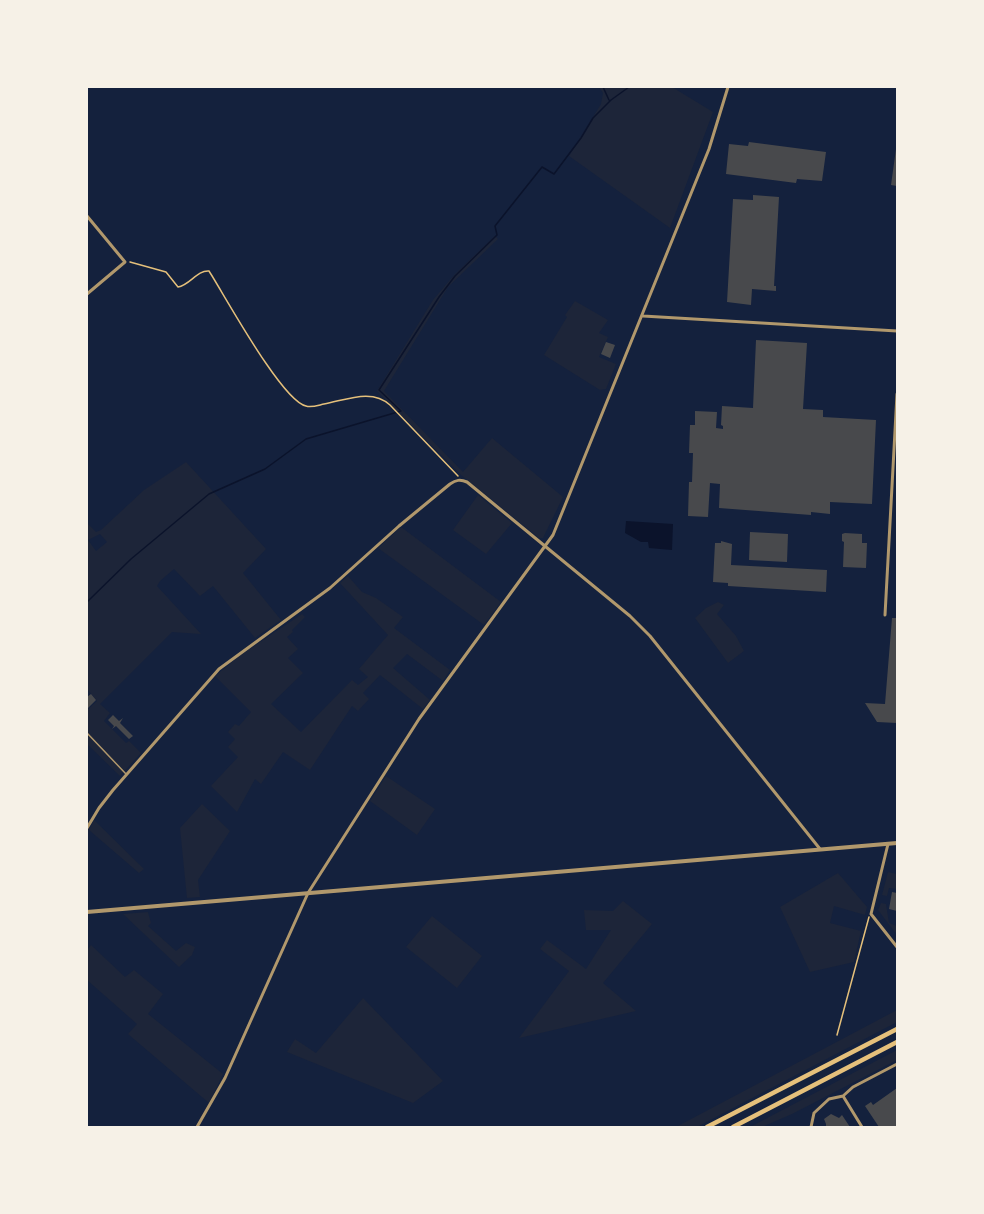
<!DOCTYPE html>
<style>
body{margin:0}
#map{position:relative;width:984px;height:1214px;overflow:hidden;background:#14213d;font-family:"Varela Round",sans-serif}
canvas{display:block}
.frame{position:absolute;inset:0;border:88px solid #f6f1e7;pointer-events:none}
</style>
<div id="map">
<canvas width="984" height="1214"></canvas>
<div class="frame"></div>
</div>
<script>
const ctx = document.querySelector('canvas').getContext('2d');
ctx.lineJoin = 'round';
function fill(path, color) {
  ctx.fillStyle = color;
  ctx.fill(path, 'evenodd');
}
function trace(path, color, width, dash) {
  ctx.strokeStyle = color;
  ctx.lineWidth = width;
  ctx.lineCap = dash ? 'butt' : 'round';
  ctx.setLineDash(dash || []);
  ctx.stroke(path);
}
fill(new Path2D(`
 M599 87H672L713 112 670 228 569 156 601 104 603 93Z
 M495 236 498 239 448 287 384 391 463 472 492 438 563 497 543 538H539L461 475 377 391 433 300 455 274Z
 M575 301 608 320 599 333 608 337 599 357 616 364 606 389 600 390 544 355 567 317 565 315Z
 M186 462 266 549 243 573 281 620 255 638 213 586 200 596 174 569 160 581 157 586 201 634 172 632 100 704 110 713 104 721 126 743 129 741 141 753 120 776 87 744V710L97 701 87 689V523L96 532 101 530 144 490ZM100 534 107 542 96 551 88 540Z
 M478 495 512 523 486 554 453 530Z
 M401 527 501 602 484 625 378 548Z
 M348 576 362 592 376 598 403 617 394 628 450 670 443 681 407 654 393 668 430 700 423 709 380 675 363 693 369 699 358 711 352 706 310 770 283 752 261 784 255 779 237 812 211 786 238 757 228 747 235 739 228 732 235 724 239 726 251 712 215 676 239 656 302 614 305 617 292 630 293 632 287 637 298 649 288 658 303 673 271 704 301 732 352 680 358 685 368 677 359 669 388 635 340 583Z
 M718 602 724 605 717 614 736 636 744 651 728 663 695 618 706 608Z
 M386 776 435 809 417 835 370 801Z
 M202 804 230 831 198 880 200 897 187 898 180 828Z
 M94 820 144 869 139 873 89 830Z
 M888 872 897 874V889L889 888 887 896 882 895Z
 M838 873 867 907 865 915 834 906 830 923 861 931 854 962 810 972 780 907Z
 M623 901 652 924 603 983 636 1011 519 1038 569 971 540 949 547 940 586 969 611 930H586L584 910 613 911Z
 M881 903 886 904 889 923 897 926V935L878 910Z
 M148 912 151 923 148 926 176 951 186 943 195 947 192 955 179 967 123 914Z
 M432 916 482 956 457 988 406 947Z
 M91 945 125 977 134 970 163 994 148 1014 223 1074 209 1103 128 1034 137 1024 87 980V950Z
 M363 998 443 1081 413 1103 287 1052 295 1039 316 1053Z
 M897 1010V1022L697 1127H676Z
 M897 1050V1060L792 1114 762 1127H750Z`), '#1d2539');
fill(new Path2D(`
 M626 521 673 524 672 550 649 548 648 542H641L625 533Z`), '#0b132b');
trace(new Path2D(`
 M603 87 609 100
 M87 602 131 559 209 494 265 469 306 439 401 411 379 390 439 297 455 276 497 235 495 226 542 167 554 174 581 138 593 118 611 100 629 87`), '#0b132b', 1.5);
fill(new Path2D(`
 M749 142 826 152 822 181 797 179 796 183 726 174 729 144 748 146Z
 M896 149H897V186L891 185Z
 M753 195 779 197 774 286H776V291L752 289 751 305 727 302 733 199 753 200Z
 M756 340 807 343 803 409 823 410V417L876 420 872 504 830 502V514L811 512V515L719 508 720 484 710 483 708 517 688 516 689 482H692L693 453H689L690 425H695V411L717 412 716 428 723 429V426L721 425 722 406 753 408Z
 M606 342 615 345 610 358 601 354Z
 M750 532 788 534 787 562 749 560Z
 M845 533 862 534V543H867L866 568 843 567 844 542 842 541V534Z
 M721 541 732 544 731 565 827 570 826 592 728 586V583L713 582 715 543H721Z
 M892 618H897V723L877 722 865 703 885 704Z
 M91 694 96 700 87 709V697Z
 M113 715 119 721 123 718 120 723 133 736 129 739 116 726 112 729 114 726 108 720Z
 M892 892 897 893V911L889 909Z
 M897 1088V1127H879L865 1106 871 1102 873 1105Z
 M831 1114 839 1118 842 1115 850 1127H826V1124L824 1119Z`), '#48494c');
trace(new Path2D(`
 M130 262 166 272 178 287C190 285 197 270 209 271 225 296 282 401 306 406 311 408 319 405 324 404 346 400 372 388 390 405L458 476
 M837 1035 869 917`), '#e5c07b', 1.5);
trace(new Path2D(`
 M87 733 126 774`), '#b1986c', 1.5);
trace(new Path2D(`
 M87 216 125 262 87 294
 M643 316 897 331
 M885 615 897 394
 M87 828 99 808 113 790 219 669 330 588 399 526 450 484C456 480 460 479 467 482L630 616 650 636 820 849
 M888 844 871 914 897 947
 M843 1096 862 1127
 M197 1127 225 1078 308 893 419 719 553 535 709 149 728 87
 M811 1127 814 1113 829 1099 843 1096 853 1087 897 1064`), '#b1986c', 3);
trace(new Path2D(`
 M87 912 897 843`), '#b1986c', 4);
trace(new Path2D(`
 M707 1127 897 1029
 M733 1127 897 1042`), '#e5c07b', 4.5);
</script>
